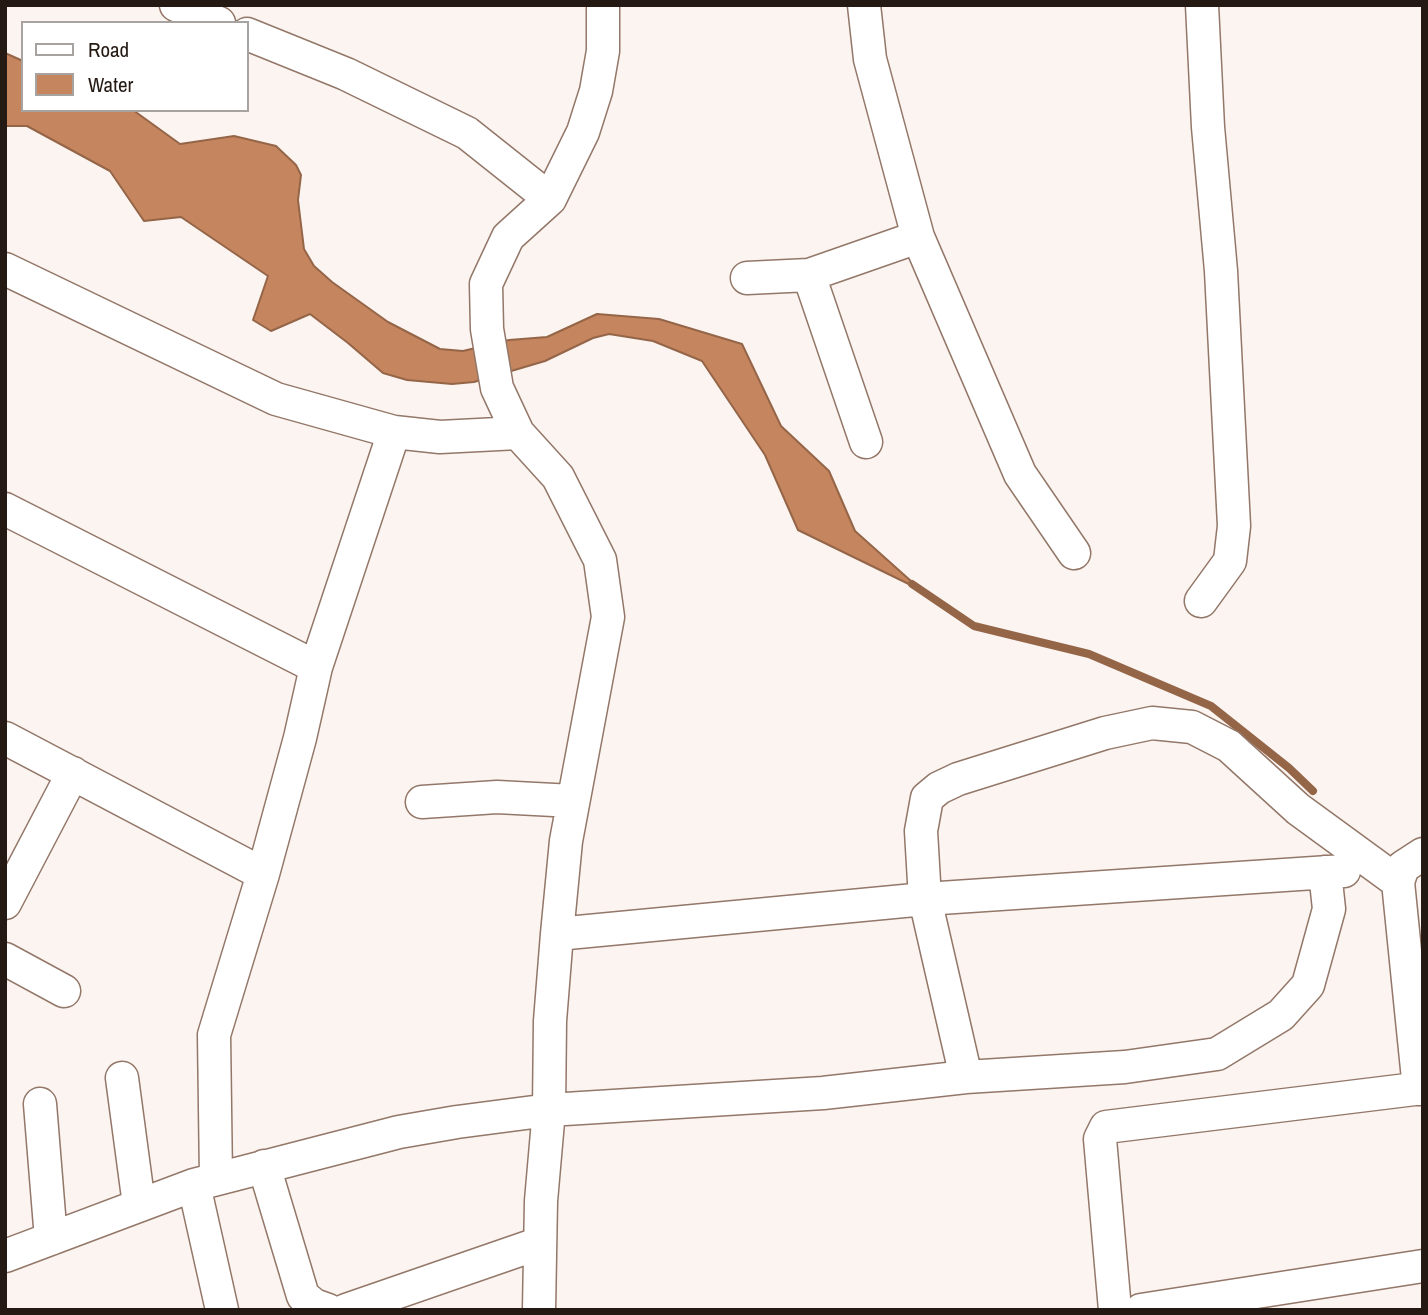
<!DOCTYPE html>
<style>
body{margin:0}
#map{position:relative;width:1428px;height:1315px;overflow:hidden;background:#fbf4f1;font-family:"Archivo Narrow",sans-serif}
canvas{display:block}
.frame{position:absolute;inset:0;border:7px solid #241913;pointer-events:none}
.legend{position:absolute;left:21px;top:21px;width:228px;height:91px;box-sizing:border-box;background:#fff;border:2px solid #a7a3a1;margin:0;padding:9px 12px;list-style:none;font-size:21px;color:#241913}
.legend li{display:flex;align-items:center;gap:14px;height:35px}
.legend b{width:35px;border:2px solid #a7a3a1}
</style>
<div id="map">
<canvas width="1428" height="1315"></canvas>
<div class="frame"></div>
<ul class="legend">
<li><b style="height:9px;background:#fff"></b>Road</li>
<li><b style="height:19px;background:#c5855f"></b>Water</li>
</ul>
</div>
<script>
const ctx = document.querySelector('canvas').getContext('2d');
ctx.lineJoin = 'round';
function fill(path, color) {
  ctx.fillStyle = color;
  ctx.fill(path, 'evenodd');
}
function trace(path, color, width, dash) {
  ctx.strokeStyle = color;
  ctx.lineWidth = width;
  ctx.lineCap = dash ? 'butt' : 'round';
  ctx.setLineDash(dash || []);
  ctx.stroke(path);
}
const water = new Path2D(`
 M5 53 23 61V110H133L180 144 234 136 276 146 296 165 301 175 298 200 304 249 314 266 332 282 388 322 440 349 463 351 509 340 547 337 597 314 659 319 742 344 781 426 829 471 855 531 921 590 798 530 765 455 702 361 653 341 609 334 593 338 545 361 474 382 452 384 407 380 383 373 348 343 310 314 271 331 253 320 268 276 181 217 144 221 110 171 27 126H5Z`);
fill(water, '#c5855f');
trace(water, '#956548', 2);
trace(new Path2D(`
 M912 584 974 626 1089 654 1211 706 1289 768 1313 791`), '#956548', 8);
const minor = new Path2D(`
 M176 5 219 23
 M864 5 870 59 918 237 1020 474 1074 553
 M247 34 346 74 467 133 550 199
 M5 269 276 399 394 432 440 437 518 433
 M809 275 866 442
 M747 278 809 275 918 237
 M5 509 316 667
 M1201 601 1230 561 1234 526 1221 271 1208 127 1202 5
 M5 738 263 874
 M422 802 497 797 573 801
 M5 903 73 773
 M557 934 925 899 1344 871
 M5 959 64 991
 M966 1077 925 899 921 831 927 798 939 788 958 779 1105 733 1152 723 1192 727 1229 746 1298 809 1398 882
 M122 1078 139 1205
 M1419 1089 1398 882 1403 867 1423 854
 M40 1104 51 1239
 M264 1166 303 1296 314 1305 328 1310
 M216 1179 214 1035 263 874 300 738 316 667 394 432
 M194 1185 222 1310
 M5 1256 194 1185 399 1132 457 1122 549 1110 823 1093 966 1077 1125 1067 1217 1054 1281 1015 1308 985 1329 909 1325 872
 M346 1310 540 1243
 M539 1310 541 1201 549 1110 550 1021 557 934 566 841 608 617 600 560 558 477 518 433 497 388 487 329 486 284 508 237 550 199 583 132 596 91 603 51V5
 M1115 1310 1100 1139 1106 1127 1423 1088
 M1141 1310 1423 1266`);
trace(minor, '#937768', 35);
trace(minor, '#fff', 32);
</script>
